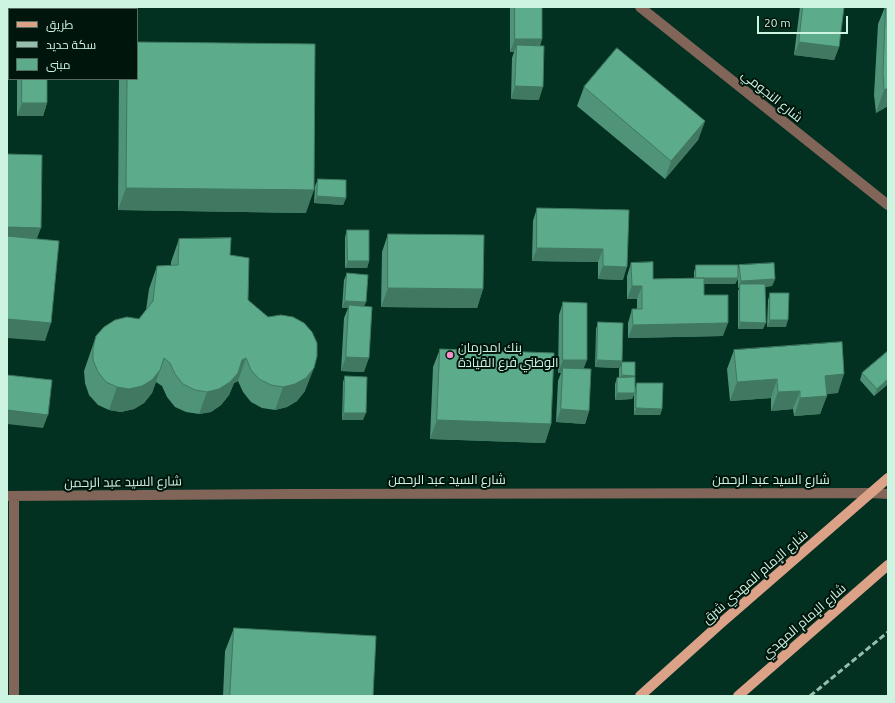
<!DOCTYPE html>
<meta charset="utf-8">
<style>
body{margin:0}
#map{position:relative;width:895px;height:703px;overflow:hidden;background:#023021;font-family:Ubuntu,Cairo,sans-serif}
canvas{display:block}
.frame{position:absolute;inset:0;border:8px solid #cdf3e1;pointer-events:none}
.legend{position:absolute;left:8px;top:8px;width:130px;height:72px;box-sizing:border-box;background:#00150c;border:1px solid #526e61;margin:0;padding:5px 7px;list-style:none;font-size:12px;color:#cdf3e1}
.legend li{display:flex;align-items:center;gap:8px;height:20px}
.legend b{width:20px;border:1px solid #526e61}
.scale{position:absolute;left:757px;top:16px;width:91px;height:18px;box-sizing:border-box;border:2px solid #cdf3e1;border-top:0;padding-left:5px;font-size:12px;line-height:14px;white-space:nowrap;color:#cdf3e1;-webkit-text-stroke:3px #00150c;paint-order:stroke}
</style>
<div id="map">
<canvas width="895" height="703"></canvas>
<div class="frame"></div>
<ul class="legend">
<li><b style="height:5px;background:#dca288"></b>طريق</li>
<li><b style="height:5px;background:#96bead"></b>سكة حديد</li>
<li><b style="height:11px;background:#5cab8b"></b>مبنى</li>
</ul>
<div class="scale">20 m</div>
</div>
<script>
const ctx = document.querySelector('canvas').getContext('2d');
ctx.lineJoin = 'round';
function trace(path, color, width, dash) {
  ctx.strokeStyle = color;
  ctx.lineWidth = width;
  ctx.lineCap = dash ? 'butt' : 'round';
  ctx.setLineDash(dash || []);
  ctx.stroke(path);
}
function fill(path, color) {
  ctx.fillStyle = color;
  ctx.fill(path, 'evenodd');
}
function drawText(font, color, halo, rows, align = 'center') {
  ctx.font = font + ' Ubuntu,Cairo,sans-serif';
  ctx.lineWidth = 4;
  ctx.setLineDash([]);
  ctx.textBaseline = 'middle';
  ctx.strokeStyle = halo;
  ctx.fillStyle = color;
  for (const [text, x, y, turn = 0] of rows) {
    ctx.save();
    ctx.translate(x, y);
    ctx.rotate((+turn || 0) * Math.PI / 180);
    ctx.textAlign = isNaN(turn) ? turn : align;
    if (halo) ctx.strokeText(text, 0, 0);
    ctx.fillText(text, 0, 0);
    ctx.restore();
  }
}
trace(new Path2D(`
 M640 7 888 205
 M7 496 290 494 871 493 888 494
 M14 696V496`), '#816558', 10);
trace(new Path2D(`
 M640 696 720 624 888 478
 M738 696 888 565`), '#dca288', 10);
trace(new Path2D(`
 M810 696 888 632`), '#96bead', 3, [6, 3]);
fill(new Path2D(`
 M510 7H542V39L540 46 539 100 511 99 512 58 514 52H510Z
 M800 7H844L839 47 834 60 794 55Z
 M885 7H888V106L876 113 874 95 878 24Z
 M17 79H47V103L43 116H17Z
 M119 79H137L306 213 118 210Z
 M584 87 705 121 698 140 665 179 577 106Z
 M318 179 346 198 343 205 314 203 315 186Z
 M537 208 629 210 623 280 598 279V262L532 261 533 221Z
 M347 230 369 261 367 268H345V237Z
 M388 234 483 289 477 308 381 307 382 252Z
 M179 239 230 255 248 300 305 391 297 401 287 407 275 410 262 408 251 402 243 392 238 381 234 383 229 395 221 405 211 412 199 414 186 412 175 407 167 397 162 386 156 382 152 393 144 403 134 409 121 412 109 410 98 405 89 395 85 383 84 371 96 336 139 319 146 310 149 289 157 266H171V262Z
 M631 263 653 279 694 278V272L696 265 738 269 739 265 775 279 772 286 765 287 763 329H738V291L739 288H738V279L735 284H704V295L723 336 628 338V323L632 309H637V299H627V276Z
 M347 273 366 302 364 306V372L341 371 344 318 348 308H342L344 280Z
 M770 293 786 327H767L768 300Z
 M563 302 583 369 589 411 585 424 556 422 558 381 561 373H558L559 315Z
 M598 322 622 361 619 368 595 367 596 329Z
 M440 349 551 424 545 443 430 439 433 367Z
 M734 350 838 393 827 394 820 414 794 416 793 409 771 411V398L730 401 727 369Z
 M622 362 635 376 634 377 635 388 637 383 662 409 660 415H634V394L632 399 615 400V384L617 378H619V369Z
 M862 373 888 384 874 396 860 380Z
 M345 376 363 420H342L343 382Z
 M234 628 373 696H223L225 651Z`), '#4f9378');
fill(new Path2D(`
 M7 7H23V9H9V14H7Z
 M515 39H542L537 52 517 45 514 52H510Z
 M799 42 839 47 834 60 794 55Z
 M515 86 543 87 539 100 511 99Z
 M888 88V106L876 113 884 90Z
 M22 103H47L43 116H17Z
 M705 121 698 140 665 179 671 161Z
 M126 188 314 190 306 213 118 210Z
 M317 196 346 198 343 205 314 203Z
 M7 227 41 228 34 246H7Z
 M537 248 603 249 598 262 532 261Z
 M348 261H369L367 268H345Z
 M603 266 627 267 623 280 598 279Z
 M696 278H738L735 284H694Z
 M775 279 772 286 740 288V284L739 288H738L741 281Z
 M632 286H642L637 299H627Z
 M388 288 483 289 477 308 381 307Z
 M345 301 366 302 363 309 349 305 348 308H342Z
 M7 319 51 323 45 341 7 338Z
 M770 320H788L786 327H767Z
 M740 322 766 323 763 329H738Z
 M728 323 723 336 628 338 633 325Z
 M346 357 369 358 364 372 341 371Z
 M246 358 238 381 234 383 229 395 221 405 211 412 199 414 207 392 242 360Z
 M563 360H587L582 373 563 368 561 373H558Z
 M597 360 622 361 619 368 595 367Z
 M314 368 305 391 297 401 287 407 275 410 283 387Z
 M160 370 152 393 144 403 134 409 121 412 109 410 117 387Z
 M844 374 838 393 818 394 825 376Z
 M622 375 635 376 632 383 619 382Z
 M777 379 771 398 730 401 737 382Z
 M888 379V384L874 396 877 389Z
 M800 391 793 409 771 411 778 392Z
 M617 393H635L632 399 615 400Z
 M827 396 820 414 794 416 800 398Z
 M636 408 662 409 660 415H634Z
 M561 409 589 411 585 424 556 422Z
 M7 410 48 415 43 428 7 424Z
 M344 413H366L363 420H342Z
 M437 420 551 424 545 443 430 439Z`), '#407861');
const building = new Path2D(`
 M515 7H542V39H515Z
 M803 7H844L839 47 799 42Z
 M886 7H888V88L884 90 883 73Z
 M137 42 315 44 314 190 126 188 127 79H137Z
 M517 45 544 46 543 87 515 86Z
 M617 48 705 121 671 161 584 87Z
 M22 79H47V103H22Z
 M7 154 42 155 41 228 7 227Z
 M318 179 346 180V198L317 196Z
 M537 208 629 210 627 267 603 266V249L537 248Z
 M347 230H369V261H348Z
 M388 234 484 235 483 289 388 288Z
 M7 236 59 241 51 323 7 319Z
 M231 238 230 255 249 258 248 300 268 317 281 315 293 317 304 323 312 332 317 343V356L314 368 306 378 295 384 283 387 271 385 259 379 251 370 246 358 242 360 238 373 230 382 219 389 207 392 195 390 183 384 175 374 170 363 164 358 160 370 152 380 142 386 129 389 117 387 106 382 98 372 93 360V348L96 336 104 327 115 320 127 317 139 319 153 301 157 266 178 265 179 239Z
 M653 262V279L704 278V295H728V323L633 325 632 309H642V286H632L631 263Z
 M774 263 775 279 741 281 739 265Z
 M696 265H738V278H696Z
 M347 273 368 275 366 302 345 301Z
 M740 284H765L766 323 740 322Z
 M770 293H789L788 320H770Z
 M563 302 587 303V360H563Z
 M349 305 372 307 369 358 346 357Z
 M598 322 623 323 622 361 597 360Z
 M842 342 844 374 825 376 827 396 800 398V391L778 392 777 379 737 382 734 350Z
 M440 349 554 353 551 424 437 420Z
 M888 351V379L877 389 862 373Z
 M622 362H635V376L622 375Z
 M563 368 591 369 589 411 561 409Z
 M7 375 52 380 48 415 7 410Z
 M345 376 367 377 366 413H344Z
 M635 377V393H617V378Z
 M637 383H663L662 409 636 408Z
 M234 628 376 636 373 696H230Z`);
fill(building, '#5cab8b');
trace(building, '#407861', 1);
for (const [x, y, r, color] of [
 [450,355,4,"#f890cb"]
]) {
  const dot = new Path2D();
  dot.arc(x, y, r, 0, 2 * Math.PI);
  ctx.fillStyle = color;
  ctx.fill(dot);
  trace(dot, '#00150c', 1.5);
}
drawText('13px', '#cdf3e1', '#00150c', [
 ["شارع النجومي",772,96,39],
 ["شارع السيد عبد الرحمن",447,480],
 ["شارع السيد عبد الرحمن",771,480],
 ["شارع السيد عبد الرحمن",123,482,-1],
 ["شارع الإمام المهدي شرق",755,577,-41],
 ["شارع الإمام المهدي",804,621,-41]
]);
drawText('13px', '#cdf3e1', '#00150c', [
 ["بنك امدرمان",458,348],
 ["الوطني فرع القيادة",458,363]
], 'left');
</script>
